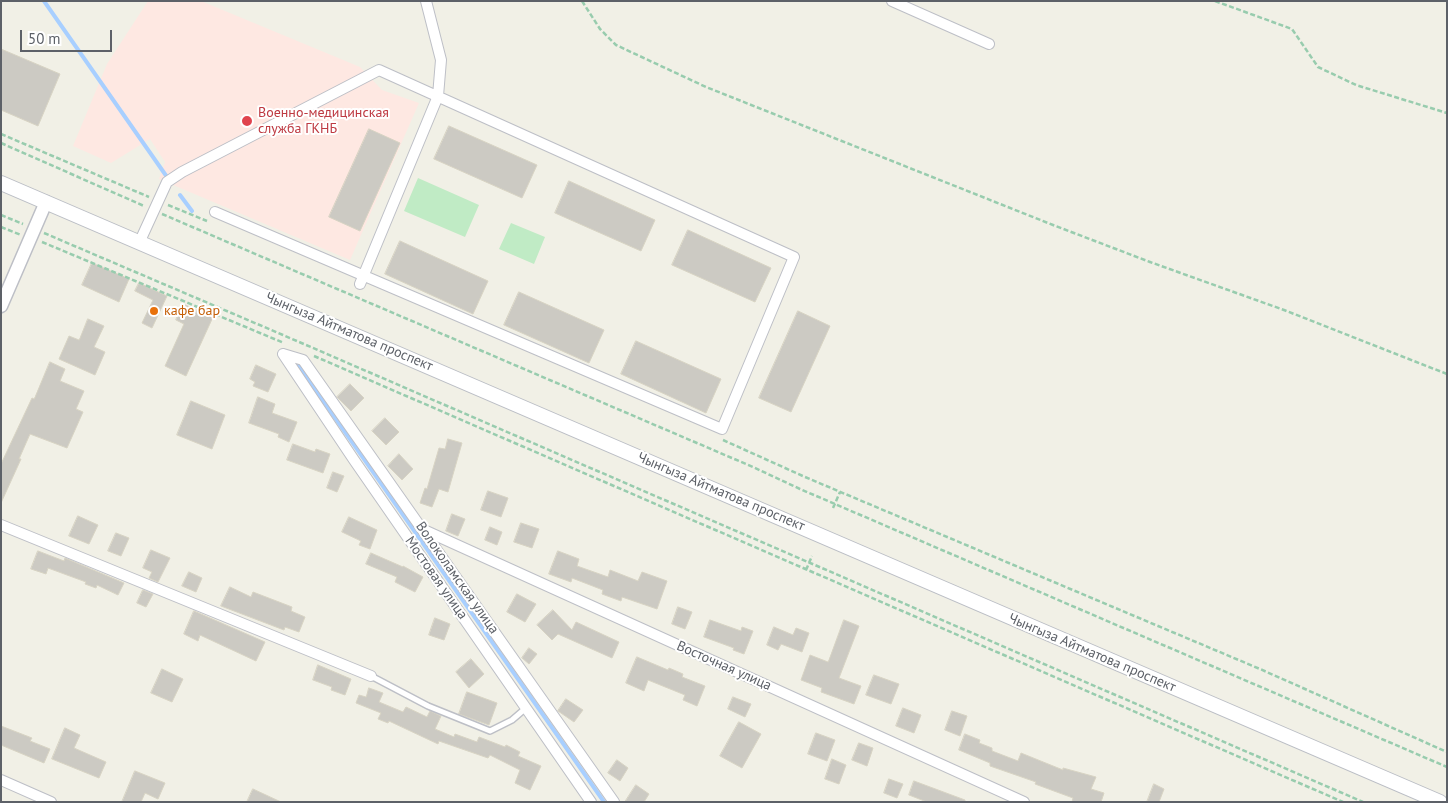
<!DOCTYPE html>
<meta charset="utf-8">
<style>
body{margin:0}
#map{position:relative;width:1448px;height:803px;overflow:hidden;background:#f1f0e6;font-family:"PT Sans",sans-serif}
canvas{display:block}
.frame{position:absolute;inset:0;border:2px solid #5d6168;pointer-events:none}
.scale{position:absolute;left:20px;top:30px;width:92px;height:22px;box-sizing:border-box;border:2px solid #5d6168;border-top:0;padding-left:6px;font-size:15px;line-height:18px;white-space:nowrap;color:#5d6168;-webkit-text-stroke:4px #fff;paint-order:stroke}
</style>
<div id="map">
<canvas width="1448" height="803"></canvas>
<div class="frame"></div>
<div class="scale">50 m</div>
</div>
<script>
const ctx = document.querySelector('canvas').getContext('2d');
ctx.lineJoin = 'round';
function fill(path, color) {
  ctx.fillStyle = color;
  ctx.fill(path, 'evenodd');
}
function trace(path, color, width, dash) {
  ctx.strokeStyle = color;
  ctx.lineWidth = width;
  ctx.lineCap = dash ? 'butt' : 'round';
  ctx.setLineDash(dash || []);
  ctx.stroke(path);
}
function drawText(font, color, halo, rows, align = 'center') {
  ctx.font = font + ' "PT Sans",sans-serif';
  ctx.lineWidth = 4;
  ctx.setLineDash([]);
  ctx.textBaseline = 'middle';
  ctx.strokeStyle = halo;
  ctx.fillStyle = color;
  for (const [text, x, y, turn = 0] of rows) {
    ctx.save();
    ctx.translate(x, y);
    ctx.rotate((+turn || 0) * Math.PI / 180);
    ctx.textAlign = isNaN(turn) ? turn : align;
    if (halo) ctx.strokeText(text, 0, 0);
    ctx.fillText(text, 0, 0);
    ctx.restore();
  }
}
fill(new Path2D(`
 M148 1H201L360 67 382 90 419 103 350 260 159 179 165 162 150 139 111 163 73 146 107 64Z`), '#fee8e2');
fill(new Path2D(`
 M418 178 479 205 465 237 404 211Z
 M511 223 545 237 534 264 499 249Z`), '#c0ebc5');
trace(new Path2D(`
 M44 1 167 177
 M180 195 192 211
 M294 359 604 802`), '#a8cfff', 4);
const building = new Path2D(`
 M1 49 60 74 38 126 1 110Z
 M449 126 537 165 522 198 434 159Z
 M369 129 400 143 360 231 329 217Z
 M569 181 655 220 641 251 555 213Z
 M688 230 771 268 755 302 672 265Z
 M400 241 488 281 473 314 385 274Z
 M92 263 129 279 119 302 82 285Z
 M139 283 167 296 152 328 142 323 153 300 135 291Z
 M519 292 604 330 589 363 504 325Z
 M183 304 213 317 186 376 165 366 184 324 176 320Z
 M798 311 830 326 791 412 759 398Z
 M88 319 104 326 94 347 105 352 95 375 59 359 69 336 79 340Z
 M636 341 721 379 706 413 621 374Z
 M50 362 65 369 60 381 84 391 76 409 83 412 67 448 30 434 19 459H21L1 503V464L32 398 34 399Z
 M256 365 276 374 268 392 253 386 255 382 250 379Z
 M350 384 364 398 351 411 337 397Z
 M258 397 275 404 272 413 297 422 289 442 278 437 279 434 249 423Z
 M191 401 225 415 212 449 177 435Z
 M385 418 399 432 386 445 372 431Z
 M448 439 462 443 448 492 439 489 432 507 420 503 425 488 427 489 439 448 445 449Z
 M293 444 315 452 316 449 330 454 323 473 287 460Z
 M399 454 413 469 402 480 388 466Z
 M333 472 344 476 337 492 327 488Z
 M488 491 508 498 501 517 481 510Z
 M452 514 465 519 458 536 446 531Z
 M78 516 98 525 89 544 69 536Z
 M349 517 377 530 370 549 359 545 361 541 342 532Z
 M521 523 539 529 532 548 514 542Z
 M490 527 502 532 497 545 485 540Z
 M116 533 129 538 121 556 108 551Z
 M151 550 170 558 158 582 149 578 152 572 143 568Z
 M38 551 64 561 65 558 124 583 118 595 97 585 96 588 85 584 86 582 48 568 46 574 31 569Z
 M558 551 579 559 577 566 608 577 610 570 638 581 642 572 667 581 657 609 622 597 621 601 602 594 603 590 572 578 571 582 549 574Z
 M371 553 403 567V566L423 577 415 592 395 582 397 577 366 564Z
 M189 572 202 578 196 592 182 586Z
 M230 587 251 597 253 592 292 607 291 611 305 617 299 632 285 627 284 630 221 606Z
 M143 590 153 594 146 607 137 603Z
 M517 594 536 604 525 622 507 612Z
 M678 607 692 612 685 629 672 624Z
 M553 610 572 630 576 622 619 642 612 658 558 634 552 640 537 625Z
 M194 611 265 642 256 661 200 635 198 641 184 634Z
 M435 618 450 624 444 640 429 635Z
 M710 620 741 631 742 627 753 631 744 654 733 650 734 648 704 637Z
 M844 620 859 626 839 678 861 686 854 704 821 692 822 688 801 680 810 655 828 662Z
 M774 627 793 635 796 628 809 633 802 652 781 644 778 650 767 645Z
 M529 648 537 654 529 664 522 658Z
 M637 657 668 670 669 668 683 674 682 677 705 686 697 706 683 700 685 695 648 680 644 691 626 683Z
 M471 659 484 674 469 688 456 672Z
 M318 665 351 679 345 695 331 690 332 687 313 680Z
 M162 669 183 679 172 702 151 693Z
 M874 675 899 684 891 704 866 695Z
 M369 688 383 693 379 702 403 712 406 707 427 717 430 711 441 716 435 729 454 737 455 734 477 742 479 737 505 747 506 745 520 752 518 756 541 766 530 790 515 783 520 770 490 755 488 758 439 741 438 744 389 721 388 723 378 719 381 713 356 703 359 695 366 697Z
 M467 692 497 703 489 725 459 714Z
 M733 697 751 704 745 717 728 709Z
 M566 699 583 710 574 722 558 711Z
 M903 708 921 715 914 733 896 726Z
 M952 711 967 716 960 736 945 730Z
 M739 722 761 734 742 768 720 756Z
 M1 726 32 738 30 741 50 749 44 763 1 745Z
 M65 728 80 735 74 748 106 762 99 778 52 759Z
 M816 733 835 740 827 761 808 754Z
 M965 734 980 740 979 743 992 748V751L1018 761 1021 753 1063 770V768L1096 777 1091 789 1104 793 1101 802H1072L1073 798 1035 784 1036 782 990 766V763L959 750Z
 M859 743 873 748 867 766 852 760Z
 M832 759 846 765 839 784 825 779Z
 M617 760 628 768 620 781 608 773Z
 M135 771 165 783 158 799 145 793 141 802H122Z
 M889 779 903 784 897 798 884 793Z
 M914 781 965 800V802H927L909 795Z
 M1154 784 1164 789 1159 802H1147Z
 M636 785 649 794 644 802H625Z
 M253 789 281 802H247Z`);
fill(building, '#cccac3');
trace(building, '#d7d3c3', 1);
const service = new Path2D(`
 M371 676 428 706 490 731 512 720 526 708`);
const minor = new Path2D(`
 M892 1 989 44
 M140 241 167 182 182 172 379 70 794 257 722 429 215 212
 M360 284 438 96 441 60 426 1
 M283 354 303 360 614 802
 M283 354 354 460 591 802
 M1 525 371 676
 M424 530 1024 802
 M1 780 51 802`);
const tertiary = new Path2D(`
 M1 306 46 202`);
const secondary = new Path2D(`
 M1 183 1440 802`);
trace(service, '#bdbfc6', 8);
trace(minor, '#bdbfc6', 12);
trace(tertiary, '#bdbfc6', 15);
trace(secondary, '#bbbec5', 16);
trace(new Path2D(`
 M582 1 600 29 616 45 706 87 1053 225 1150 262 1284 310 1447 374
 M1215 1 1292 29 1318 67 1356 85 1447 113
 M1 134 149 197
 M1 143 144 206
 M168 205 207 221
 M162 214 753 467 800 489 1447 767
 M1 215 23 224
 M1 227 21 235
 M44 233 283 335 1363 802
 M42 242 284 343
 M314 356 1343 802
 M723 440 805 477 1260 669 1447 752
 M833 508 840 492
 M806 570 812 556`), '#98ccae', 2.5, [5, 2.5]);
trace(service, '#fff', 5);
trace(minor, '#fff', 10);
trace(tertiary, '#fff', 12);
trace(secondary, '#fff', 14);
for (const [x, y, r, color] of [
 [247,121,6,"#e0444e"],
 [154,311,5,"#e8710a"]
]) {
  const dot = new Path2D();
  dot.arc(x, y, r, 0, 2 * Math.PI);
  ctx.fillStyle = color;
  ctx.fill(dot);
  trace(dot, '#fff', 2);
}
drawText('14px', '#be3a42', '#fff', [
 ["Военно-медицинская",258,113],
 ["служба ГКНБ",258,129]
], 'left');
drawText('14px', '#c56008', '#fff', [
 ["кафе бар",164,311]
], 'left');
drawText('14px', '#5d6168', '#fff', [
 ["Чынгыза Айтматова проспект",349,332,23],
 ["Чынгыза Айтматова проспект",721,492,23],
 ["Мостовая улица",436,578,55],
 ["Волоколамская улица",457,578,55],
 ["Чынгыза Айтматова проспект",1092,653,23],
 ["Восточная улица",724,666,24]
]);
</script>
